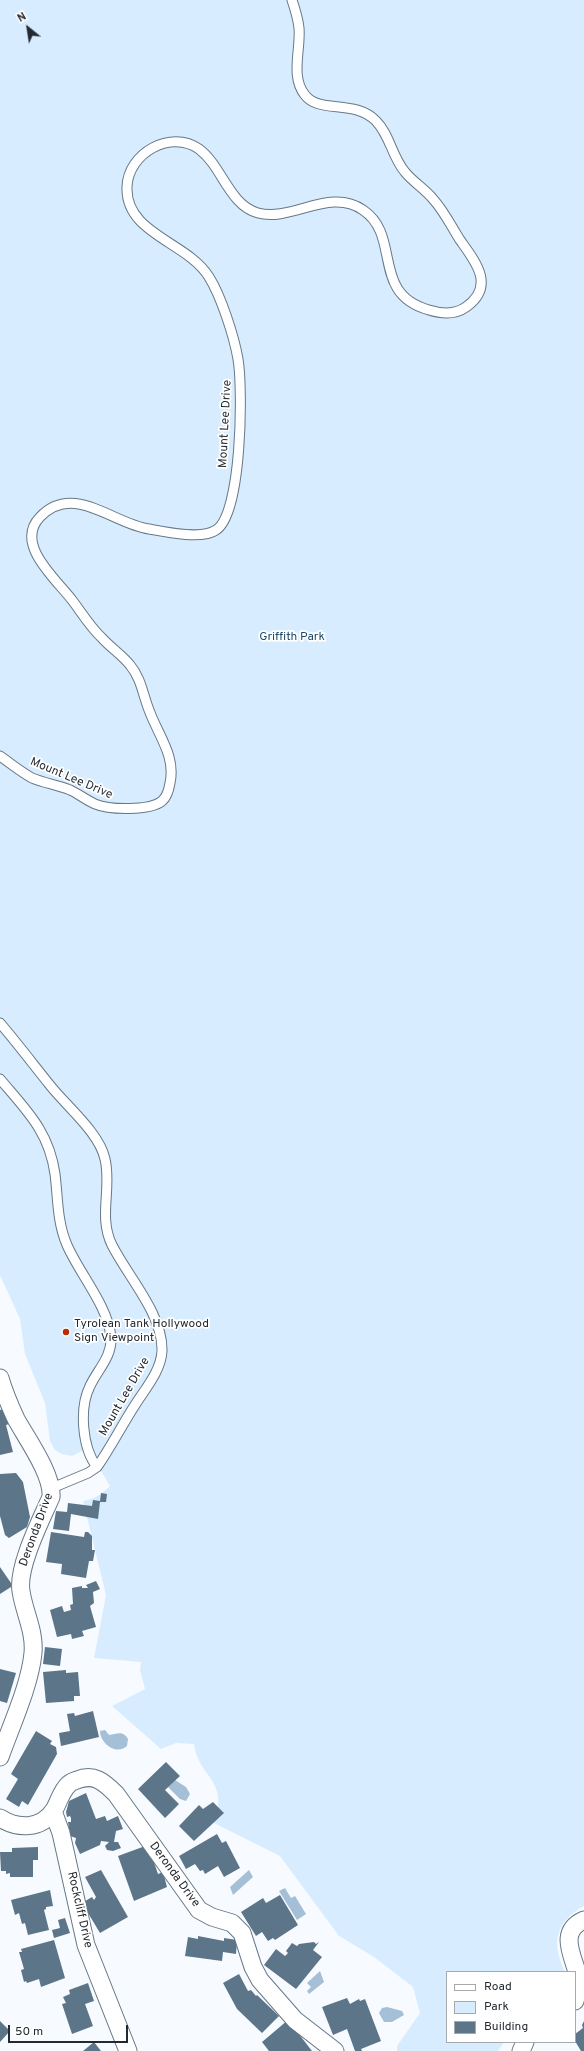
<!DOCTYPE html>
<style>
body{margin:0}
#map{position:relative;width:584px;height:2051px;overflow:hidden;background:#f7fbff;font-family:Overpass,sans-serif}
canvas{display:block}
.legend{position:absolute;left:446px;top:1971px;width:130px;height:72px;box-sizing:border-box;background:#fff;border:1px solid #a7aaad;margin:0;padding:5px 7px;list-style:none;font-size:12px;color:#232a31}
.legend li{display:flex;align-items:center;gap:8px;height:20px}
.legend b{width:20px;border:1px solid #a7aaad}
.north{position:absolute;left:8px;top:8px;width:40px;height:40px;-webkit-text-stroke:3px #fff;paint-order:stroke;rotate:330deg;font-size:11px;font-weight:700;line-height:16px;text-align:center;color:#232a31}
.north::after{content:'';display:block;margin:auto;width:14px;height:18px;background:#232a31;clip-path:polygon(50% 0,100% 100%,50% 72%,0 100%)}
.scale{position:absolute;left:8px;top:2025px;width:120px;height:18px;box-sizing:border-box;border:2px solid #232a31;border-top:0;padding-left:5px;font-size:12px;line-height:14px;white-space:nowrap;color:#232a31;-webkit-text-stroke:3px #fff;paint-order:stroke}
</style>
<div id="map">
<canvas width="584" height="2051"></canvas>
<ul class="legend">
<li><b style="height:5px;background:#fff"></b>Road</li>
<li><b style="height:11px;background:#d7ecfe"></b>Park</li>
<li><b style="height:11px;background:#5c7589"></b>Building</li>
</ul>
<div class="north">N</div>
<div class="scale">50 m</div>
</div>
<script>
const ctx = document.querySelector('canvas').getContext('2d');
ctx.lineJoin = 'round';
function fill(path, color) {
  ctx.fillStyle = color;
  ctx.fill(path, 'evenodd');
}
function trace(path, color, width, dash) {
  ctx.strokeStyle = color;
  ctx.lineWidth = width;
  ctx.lineCap = dash ? 'butt' : 'round';
  ctx.setLineDash(dash || []);
  ctx.stroke(path);
}
function drawText(font, color, halo, rows, align = 'center') {
  ctx.font = font + ' Overpass,sans-serif';
  ctx.lineWidth = 3.5;
  ctx.setLineDash([]);
  ctx.textBaseline = 'middle';
  ctx.strokeStyle = halo;
  ctx.fillStyle = color;
  for (const [text, x, y, turn = 0] of rows) {
    ctx.save();
    ctx.translate(x, y);
    ctx.rotate((+turn || 0) * Math.PI / 180);
    ctx.textAlign = isNaN(turn) ? turn : align;
    if (halo) ctx.strokeText(text, 0, 0);
    ctx.fillText(text, 0, 0);
    ctx.restore();
  }
}
fill(new Path2D(`
 M0 0H584V1906C555 1922 551 1943 565 1972H447V2042H504L498 2051H397V2046L420 2013 413 1987 374 1957 339 1936 280 1856 214 1823C230 1779 198 1778 194 1744L176 1743 161 1749 112 1706 145 1689 140 1670 141 1662 94 1658 106 1595 83 1501C95 1499 102 1494 110 1486L86 1445 82 1451 72 1456 62 1454 55 1450 50 1441 45 1403 25 1354 20 1319 0 1275Z`), '#d7ecfe');
fill(new Path2D(`
 M105 1730 109 1735C117 1734 123 1730 128 1739L127 1746C116 1756 100 1743 100 1731Z
 M175 1780 186 1787 190 1794 186 1801 180 1799 168 1787Z
 M249 1870 253 1877 233 1895 230 1887Z
 M285 1888 291 1898 295 1896 306 1914 297 1920 279 1891Z
 M320 1971 324 1982 309 1994 307 1991 311 1987 307 1983Z
 M387 2007 402 2011 404 2015 392 2022H384L379 2013 382 2008Z`), '#a5bfd6');
fill(new Path2D(`
 M5 1408 9 1424 6 1425 13 1452 0 1455V1410Z
 M16 1473 23 1482 30 1517 27 1527 9 1538 5 1535 0 1516V1474Z
 M101 1493 107 1494 106 1502H100L98 1519 71 1514 69 1531 53 1529 56 1511 67 1512 68 1503 92 1506 93 1500 100 1501Z
 M51 1532 84 1537 85 1532H88L92 1536V1550H95L93 1561H89L86 1578 61 1574 62 1564 46 1562Z
 M0 1567 11 1583V1587L0 1594Z
 M96 1581 100 1589 93 1592 94 1603 90 1606 96 1627 82 1631 84 1636 72 1639 71 1634 57 1637 50 1610 62 1606 64 1612 71 1610 70 1605 73 1604 72 1588 82 1586V1588H88L86 1585Z
 M45 1647 62 1649 60 1666 43 1664Z
 M0 1669 16 1673 7 1703 0 1701Z
 M66 1670V1673L78 1672 80 1696H74V1701L46 1703 43 1672Z
 M93 1711 99 1737 61 1746 59 1733 70 1731 67 1714 74 1713 75 1716Z
 M36 1731 52 1741 50 1744 56 1747 57 1754 28 1805 22 1801 19 1807 6 1799 18 1779 11 1774Z
 M166 1762 180 1776 165 1790 179 1804 165 1818 138 1789Z
 M86 1793 96 1819 105 1816 107 1821 118 1816 123 1829 116 1831 114 1842H118L121 1848 113 1851 107 1850 105 1846 109 1842 101 1841 100 1845 80 1854 75 1843 76 1838 70 1836 68 1822H71V1818L70 1816 67 1817 66 1812 69 1801Z
 M213 1802 224 1813 194 1841 179 1826 199 1805 203 1809Z
 M217 1834 222 1843 226 1841 240 1868 224 1877 218 1866 205 1874 203 1870 200 1871 195 1864 186 1869 179 1856Z
 M148 1845 158 1874 163 1872 167 1887 134 1901 118 1856Z
 M38 1847V1860H33V1877H10V1873L6 1874V1871H1L0 1852H12V1848Z
 M101 1870 128 1917 100 1933 82 1903 92 1897 94 1900 96 1897 85 1877Z
 M50 1890 53 1906 46 1907V1909L44 1910 49 1930 28 1935 25 1923 22 1924 19 1913 15 1915 11 1900Z
 M280 1895 298 1925 275 1940 273 1938 268 1941 262 1932 256 1936 241 1912 263 1898 266 1903Z
 M65 1918 70 1933 54 1938 52 1930 60 1928 58 1920Z
 M198 1936 224 1941V1938L237 1940 236 1954 223 1952 222 1961 185 1956 188 1937 198 1939Z
 M54 1940 65 1978 41 1987 39 1979 27 1983 26 1981 24 1982 21 1970 24 1969 19 1952H22L21 1949Z
 M314 1942 316 1944 319 1942 313 1950 322 1957 296 1989 264 1965 276 1949 285 1956 288 1953 286 1951 292 1943 297 1946 299 1944Z
 M239 1974 248 1991 251 1990 256 1996 257 1995 279 2016 262 2033 237 2009 223 1983Z
 M88 1983 94 2001 85 2004 93 2026 72 2034 62 2004 66 2003 63 1997 70 1994 69 1990Z
 M347 1998 350 2004 359 1999 360 2001 365 1999 381 2041 361 2049 362 2051H355L347 2029 333 2035 322 2007Z
 M288 2020 312 2051H269L262 2042Z
 M0 2021 10 2031 0 2042Z
 M584 2021V2051H581L575 2041V2034L583 2028 582 2025Z
 M94 2042 101 2051H83Z`), '#5c7589');
const service = new Path2D(`
 M0 756C10 763 21 772 32 778 44 783 58 785 70 790 79 794 86 800 95 804 109 810 150 811 162 801 167 797 169 789 170 783 176 756 158 735 149 710 143 695 141 678 130 665 122 655 111 648 102 638 90 627 82 613 72 600 56 579 14 544 40 517 73 482 113 524 149 529 165 532 202 540 216 530 242 514 243 389 238 359 234 336 221 296 209 277 188 242 125 234 127 187 128 153 171 129 199 149 222 166 229 205 258 213 292 222 330 187 363 210 402 236 370 294 429 310 442 314 455 315 466 307 496 286 475 261 460 240 451 226 444 211 433 199 425 189 413 182 405 172 392 157 390 135 376 121 355 99 319 114 305 95 290 77 301 49 299 28 298 18 295 9 292 0
 M0 1023C17 1043 33 1064 49 1084 66 1106 99 1132 105 1159 112 1188 98 1217 112 1245 128 1277 163 1314 162 1351 161 1371 145 1389 135 1405 122 1425 111 1447 97 1467L88 1473 52 1488
 M0 1079C26 1110 49 1131 55 1174 58 1198 57 1222 67 1245 79 1273 108 1306 111 1337 112 1357 98 1369 90 1386 79 1408 82 1448 97 1467`);
const minor = new Path2D(`
 M0 1378C4 1392 10 1406 16 1419 27 1439 53 1475 51 1497 41 1520 17 1567 21 1591 24 1612 35 1631 33 1653 30 1685 11 1726 0 1757
 M53 1811 61 1833 86 1945 128 2051
 M0 1818C17 1829 41 1830 54 1810 59 1802 61 1791 69 1784 71 1782 74 1781 77 1780 94 1773 104 1782 116 1794L199 1910 212 1917 232 1923 242 1933 253 1967 260 1980 295 2020 335 2051
 M575 2001C577 1994 580 1983 578 1976 574 1957 557 1932 584 1920
 M521 2051 525 2042`);
trace(service, '#677887', 11);
trace(minor, '#677887', 19);
trace(service, '#fff', 9);
trace(minor, '#fff', 17);
for (const [x, y, r, color] of [
 [66,1332,4,"#b72d06"]
]) {
  const dot = new Path2D();
  dot.arc(x, y, r, 0, 2 * Math.PI);
  ctx.fillStyle = color;
  ctx.fill(dot);
  trace(dot, '#fff', 1.5);
}
drawText('12px', '#232a31', '#fff', [
 ["Mount Lee Drive",226,424,-87],
 ["Mount Lee Drive",71,779,23],
 ["Mount Lee Drive",125,1397,-60],
 ["Deronda Drive",37,1530,-70],
 ["Deronda Drive",174,1875,54],
 ["Rockcliff Drive",79,1910,77]
]);
drawText('12px', '#1e4a6a', '#fff', [
 ["Griffith Park",292,638]
]);
drawText('12px', '#232a31', '#fff', [
 ["Tyrolean Tank Hollywood",74,1325],
 ["Sign Viewpoint",74,1339]
], 'left');
</script>
